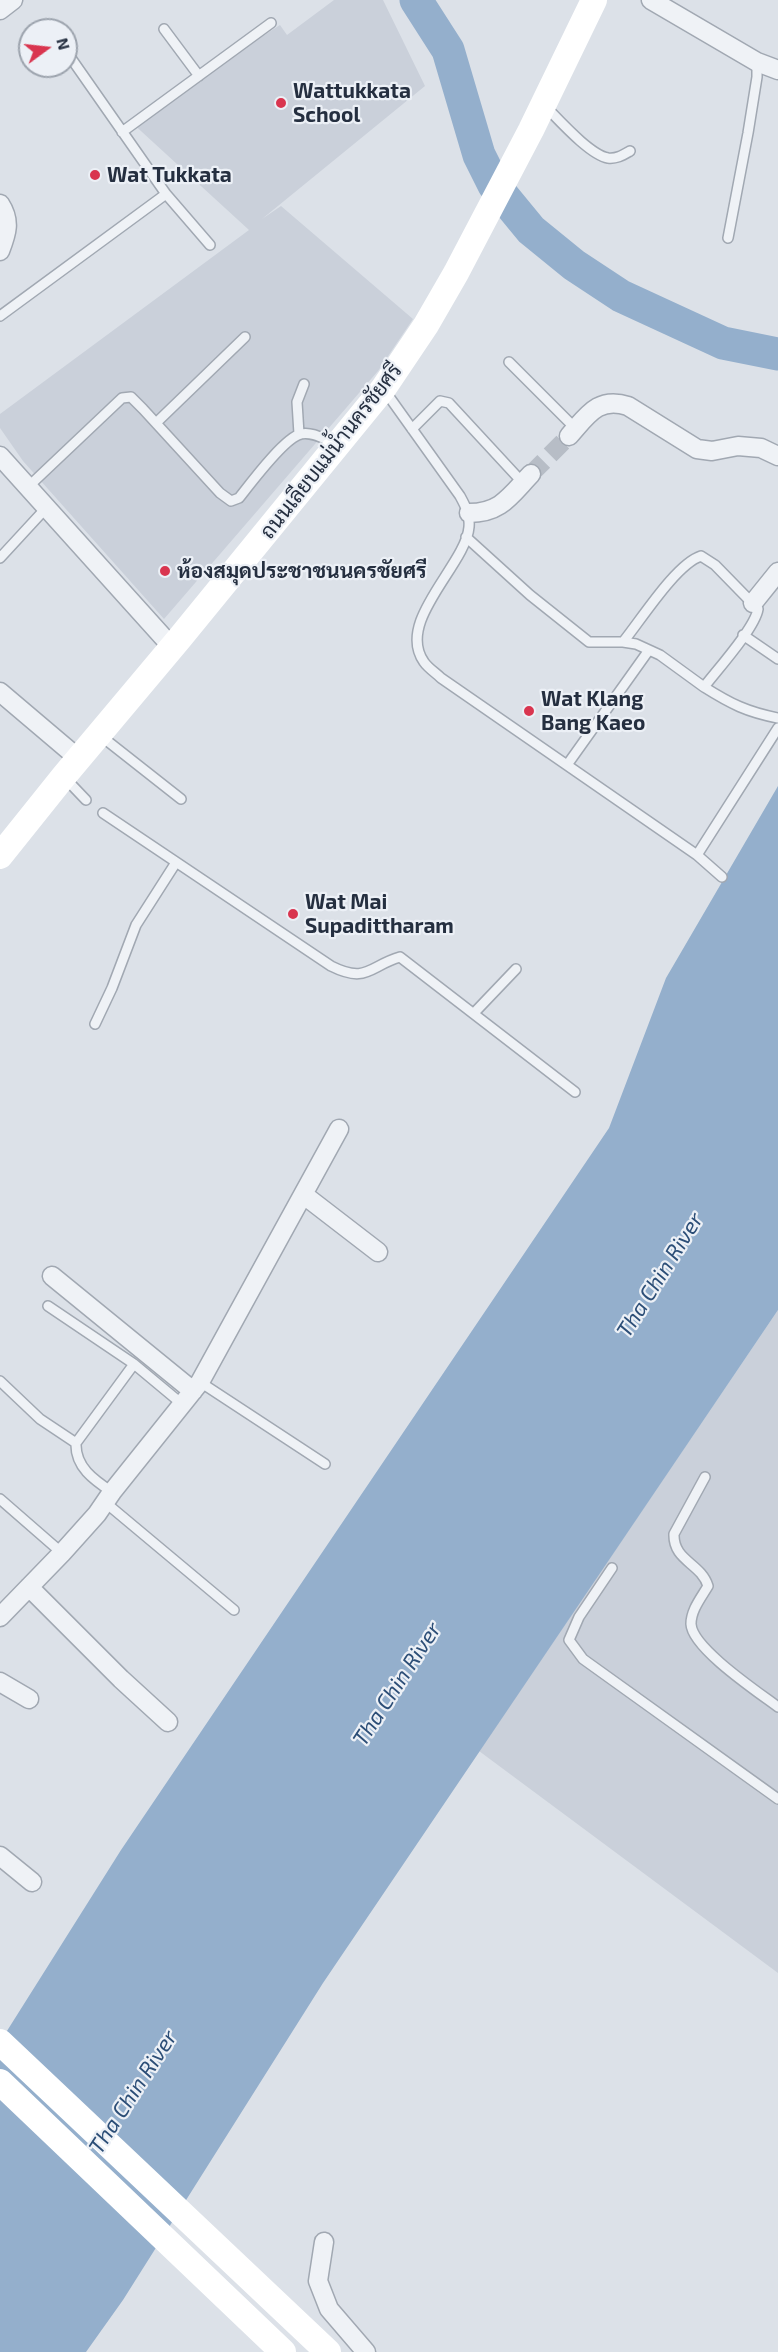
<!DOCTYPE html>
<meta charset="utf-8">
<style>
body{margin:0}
#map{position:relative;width:778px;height:2352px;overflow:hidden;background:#dce1e8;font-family:"Exo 2",sans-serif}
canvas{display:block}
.north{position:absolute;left:18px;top:18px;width:60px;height:60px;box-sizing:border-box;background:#ecf0f6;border:2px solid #9ca3ad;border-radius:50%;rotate:75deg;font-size:16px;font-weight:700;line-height:24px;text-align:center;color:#252f40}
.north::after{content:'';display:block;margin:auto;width:21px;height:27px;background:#d9354f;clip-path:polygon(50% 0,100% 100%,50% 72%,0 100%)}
</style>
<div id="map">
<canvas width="778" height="2352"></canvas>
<div class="north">N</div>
</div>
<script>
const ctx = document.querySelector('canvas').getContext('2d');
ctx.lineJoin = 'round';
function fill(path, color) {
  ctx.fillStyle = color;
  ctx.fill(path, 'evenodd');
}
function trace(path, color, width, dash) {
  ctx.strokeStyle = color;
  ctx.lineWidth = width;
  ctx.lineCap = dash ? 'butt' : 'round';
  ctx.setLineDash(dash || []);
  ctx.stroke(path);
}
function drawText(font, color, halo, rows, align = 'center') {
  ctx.font = font + ' "Exo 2",Sarabun,sans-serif';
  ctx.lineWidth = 4.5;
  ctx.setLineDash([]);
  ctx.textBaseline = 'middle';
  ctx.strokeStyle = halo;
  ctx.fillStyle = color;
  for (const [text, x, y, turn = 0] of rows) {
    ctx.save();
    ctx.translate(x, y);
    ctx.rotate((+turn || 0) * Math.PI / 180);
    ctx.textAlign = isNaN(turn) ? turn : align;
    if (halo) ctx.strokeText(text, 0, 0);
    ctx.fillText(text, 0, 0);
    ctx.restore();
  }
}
fill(new Path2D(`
 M334 0H383L425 86 262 219 281 206 413 319 378 371 164 619 23 461 0 428V414L249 230 130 121 280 25 287 35Z
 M778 1310V1973L479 1751Z`), '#cad0da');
fill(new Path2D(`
 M778 786V1310L323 1983 123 2300 86 2352H0V2042L121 1850 609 1128 666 978Z`), '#94afcc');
trace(new Path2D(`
 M416 0 448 50 479 155 494 185 531 230 574 265 621 296 723 343 778 354`), '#94afcc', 33);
trace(new Path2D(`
 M531 474 569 436`), '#b7bdc6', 18, [18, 9]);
const service = new Path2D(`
 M164 29 199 76
 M546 107C559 120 590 155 608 158 617 159 623 155 630 151
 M122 132 271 23
 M166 194 210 245
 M728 238 748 133 757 77V62
 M0 316 166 194 66 51
 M509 362 576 429
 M385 391 460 496C466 507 470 515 469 527 466 565 395 621 424 662 428 668 436 673 441 678L697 855 722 877
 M156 423 245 337
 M412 429 440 401 449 403 523 483
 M299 434 297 402 304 384
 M28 487 122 398 131 397 143 409 220 493 231 501 239 498C250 484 285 437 301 434 312 431 326 440 337 444
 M466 537 530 595 589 642H623L636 644 660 655 704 687C717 670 755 628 758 609L715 565 701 556C676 564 641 620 623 642
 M0 558 47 507
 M743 635 778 659
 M704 687C731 704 747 712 778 718
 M101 736 181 799
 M567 765 649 650
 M65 778 86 800
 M103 813 331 966C367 984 369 966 400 957L575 1092
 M697 855 778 728
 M474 1013 516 969
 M95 1024 112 988 136 925 175 864
 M48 1306 134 1364 182 1404
 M0 1381 40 1419 76 1443
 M200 1382 325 1464
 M705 1477 674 1534C673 1561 701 1563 708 1586 701 1598 691 1610 691 1624 692 1648 758 1692 778 1707
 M112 1492C94 1480 75 1467 76 1443L134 1364
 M0 1499 62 1553
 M106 1503 234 1610
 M612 1568 579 1617 569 1640 583 1659 778 1799`);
const minor = new Path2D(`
 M651 0 757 62 778 70
 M0 10 13 0
 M0 204C11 221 7 233 0 251
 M569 436C587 416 598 396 628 406L697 449 712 451 738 446 761 448 778 456
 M0 456 172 647
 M469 513C501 513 510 496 531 474
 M753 603 778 572
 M0 692 79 759
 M304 1195 378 1252
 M52 1276 193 1391
 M29 1587 121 1679 168 1722
 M0 1617 62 1553 97 1514 112 1492 200 1382 339 1129
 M0 1682 29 1699
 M0 1856 32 1882
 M324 2242 318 2281 329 2309 366 2352`);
trace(service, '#a1a8b2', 12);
trace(minor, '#a1a8b2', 21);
trace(service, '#eff2f6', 9);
trace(minor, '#eff2f6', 18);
trace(new Path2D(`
 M0 856 64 776 179 639 383 389 426 325 456 273 531 130 594 0
 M0 2042 328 2352
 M0 2082 283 2352`), '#fff', 26);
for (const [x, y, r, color] of [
 [281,103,6,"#d9354f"],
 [95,175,6,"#d9354f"],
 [165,571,6,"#d9354f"],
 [529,711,6,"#d9354f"],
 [293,914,6,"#d9354f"]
]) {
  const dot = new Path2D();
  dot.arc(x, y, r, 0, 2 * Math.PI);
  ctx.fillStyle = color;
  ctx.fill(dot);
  trace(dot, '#ecf0f6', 2);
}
drawText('bold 21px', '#252f40', '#ecf0f6', [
 ["Wattukkata",293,91],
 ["School",293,115],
 ["Wat Tukkata",107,175],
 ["ห้องสมุดประชาชนนครชัยศรี",177,571],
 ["Wat Klang",541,699],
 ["Bang Kaeo",541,723],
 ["Wat Mai",305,902],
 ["Supadittharam",305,926]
], 'left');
drawText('21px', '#252f40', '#ecf0f6', [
 ["ถนนเลียบแม่น้ำนครชัยศรี",331,451,-52]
]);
drawText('italic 22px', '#2c4e77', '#ecf0f6', [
 ["Tha Chin River",660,1275,-58],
 ["Tha Chin River",397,1684,-57],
 ["Tha Chin River",133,2092,-57]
]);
</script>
